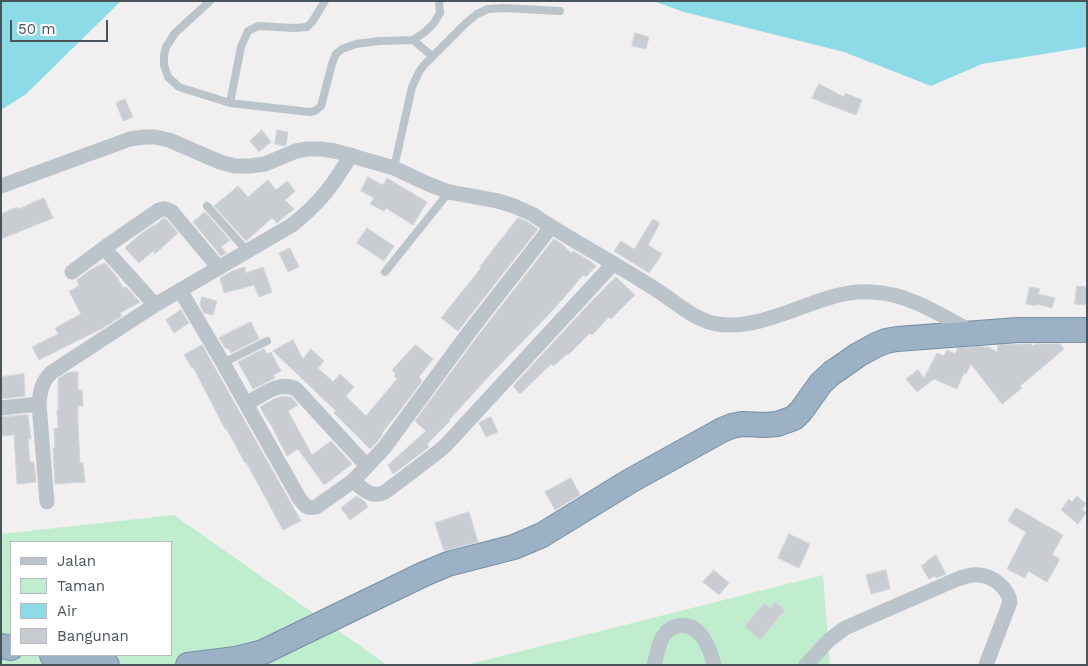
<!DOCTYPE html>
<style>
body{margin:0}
#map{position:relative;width:1088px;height:666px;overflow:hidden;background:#f1efef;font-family:"Work Sans",sans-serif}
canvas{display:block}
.frame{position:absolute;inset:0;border:2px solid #48535c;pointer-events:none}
.legend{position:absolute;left:10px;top:541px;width:162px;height:115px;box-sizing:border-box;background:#fff;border:1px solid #b6babe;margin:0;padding:6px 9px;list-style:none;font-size:15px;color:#48535c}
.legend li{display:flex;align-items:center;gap:10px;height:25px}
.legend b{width:25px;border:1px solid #b6babe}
.scale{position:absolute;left:10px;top:20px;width:98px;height:22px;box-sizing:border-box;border:2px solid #48535c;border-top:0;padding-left:6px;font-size:15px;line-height:18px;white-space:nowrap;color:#48535c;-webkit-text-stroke:4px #fff;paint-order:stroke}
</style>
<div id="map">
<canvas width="1088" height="666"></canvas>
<div class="frame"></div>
<ul class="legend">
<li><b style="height:6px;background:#bbc4cb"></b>Jalan</li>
<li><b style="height:14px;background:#bfedce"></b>Taman</li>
<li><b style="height:14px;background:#8edbe8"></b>Air</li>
<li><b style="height:14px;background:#c9ccd1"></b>Bangunan</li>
</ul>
<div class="scale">50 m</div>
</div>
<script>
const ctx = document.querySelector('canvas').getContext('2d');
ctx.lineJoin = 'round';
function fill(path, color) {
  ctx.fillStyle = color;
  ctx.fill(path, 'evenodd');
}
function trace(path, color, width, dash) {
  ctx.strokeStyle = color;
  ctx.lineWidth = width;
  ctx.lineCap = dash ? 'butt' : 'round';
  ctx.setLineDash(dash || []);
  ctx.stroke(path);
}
fill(new Path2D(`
 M174 515 387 665H1V534ZM11 542H171V655H11Z
 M823 575 830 665H466Z`), '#bfedce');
fill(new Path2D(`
 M1 1H121L26 94 1 110Z
 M653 1H1087V47L982 64 931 86 844 52 684 12Z`), '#8edbe8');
const building = new Path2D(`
 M635 33 649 37 646 49 632 46Z
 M819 84 844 97 845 93 862 100 856 115 824 103 812 98Z
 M125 99 133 117 123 121 116 103Z
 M262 130 271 142 259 152 250 141Z
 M277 130 288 132 286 145 284 146 275 144Z
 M368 177 383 185 387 178 427 202 413 225 386 208 384 211 370 204 374 198 361 191Z
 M268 180 276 190 287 181 295 191 285 200 294 209 277 223 272 218 246 241 214 206 238 186 248 197Z
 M44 198 53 218 1 239V214L17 207 18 209Z
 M205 212 230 240 221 247 226 253 221 256 193 222Z
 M164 218 166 219 178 233 155 254 153 251 139 263 125 248 139 235 154 225V226Z
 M518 218 528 222 538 229 458 331 441 318 481 268 480 267Z
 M653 219 660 223 648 245 662 254 649 273 614 251 621 241 634 249Z
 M367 228 394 246 384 261 357 243Z
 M554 239 562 244 571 253 573 251 590 261 596 266 586 277 583 275 555 308 490 375 449 420 450 421 427 444 429 447 393 474 388 465 426 431 415 421 477 337Z
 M290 248 299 267 288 272 279 253Z
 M105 263 117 277 123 288 126 287 140 302 120 313 122 316 101 329 39 360 32 347 58 334 55 328 81 314 69 291 79 286 77 280 90 270Z
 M245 267 246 273 263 267 272 292 259 297 254 285 224 293 220 278 232 271Z
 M616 277 635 295 611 319 609 317 592 335 590 333 568 355 567 354 554 366 551 364 520 394 513 386 588 305Z
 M1077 286 1087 287V305L1075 304Z
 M1030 287 1040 289 1038 294 1055 298 1052 308 1036 304V306L1026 304Z
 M202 297 217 301 213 315 204 313 200 305Z
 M181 310 189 323 174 333 166 320Z
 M251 322 259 339 231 353 228 348 226 349 219 338Z
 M293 340 303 359 311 349 324 361 318 368 333 382 340 374 354 387 346 396 366 416 397 379 394 376 396 374 392 370 414 346 416 345 433 359 419 377 422 381 398 413 382 433 383 434 377 442 370 449 334 413 336 411 273 351Z
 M1019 344H1031L1033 346 1036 344H1060L1064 349 1020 386 1022 388 1002 404 971 364 966 374 964 373 957 389 934 379 917 392 906 379 918 370 924 378 937 353 944 356 947 350 955 354 958 348 984 346 986 348 987 346 997 352 998 345Z
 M202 345 301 521 283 530 246 462 245 463 226 428 225 429 193 367 192 368 184 355Z
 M264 349 267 354 271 352 281 371 273 375 275 378 253 389 238 362Z
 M69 372H78V390H82L83 406H78V424L80 463H83L85 482 55 484 53 448H55L54 429 58 428 57 410H58V379Z
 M24 374 25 396 1 399V377Z
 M284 396 291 397 298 405 288 411 312 455 331 441 352 464 324 485 298 449 287 456 269 421H268L260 407 274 399Z
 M28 415 31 439H28L30 462H34L36 482 17 484 14 435 1 436V417Z
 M491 417 498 432 486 437 479 423Z
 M571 478 580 495 555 510 545 492Z
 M357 496 364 501 368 507 350 520 341 508Z
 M1077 496 1086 504 1082 509 1086 513 1078 524 1061 510 1069 499 1072 502Z
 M1016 508 1063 535 1052 555 1060 559 1047 582 1028 571 1025 578 1007 569 1026 532 1008 521Z
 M469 512 478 542 444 551 435 523Z
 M789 534 810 544 799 568 778 558Z
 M936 555 946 574 936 578 935 576 929 579 921 566 927 562V561Z
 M714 570 729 583 719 595 703 582Z
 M886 570 890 589 871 594 866 575Z
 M775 602 785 610 760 640 745 626 764 603 770 608Z`);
fill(building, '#c9ccd1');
trace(building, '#d3d6da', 1);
const trunk = new Path2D(`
 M1 646 11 648
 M52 655 94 664 107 665
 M188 665 236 659 263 652 424 574 448 564 514 547 542 535 630 481 722 430 732 426 742 424 765 425 777 424 794 418 801 411 821 383 832 373 858 355 876 345 886 341 897 339 1018 330H1087`);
trace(trunk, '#748fa7', 26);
trace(new Path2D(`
 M210 1 175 33 166 47 164 55V65L168 77 179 87 230 103 310 112 315 111 321 106 332 64 336 54 342 49 356 44 379 41 413 40 425 32 434 23 440 13 439 1
 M413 40 432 56
 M230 103 241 47 248 31 258 26 294 28 307 27 312 22 325 1
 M394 168 412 87 419 72 424 65 466 23 477 14 488 9 504 8 560 11
 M207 206 248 252
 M385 272 449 192
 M223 363 267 341`), '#bbc4cb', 8);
trace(new Path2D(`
 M1 186 130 139 144 137H155L169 140 220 162 235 166H250L265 164 296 151 308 149H321L335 151 394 168 428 184 449 192 498 201 514 206 532 214C572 241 615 263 655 289 675 301 693 320 717 324 744 328 769 319 794 310 818 301 845 290 871 292 908 293 941 315 972 332
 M72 272 104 248
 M180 290 223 363 299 498C305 506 307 509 316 507L353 481 384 448 470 331 551 227
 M155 305 104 248 159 210C164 208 167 209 172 212L219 268
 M246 404C261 396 279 380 296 389L367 466
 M1 408 39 404
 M353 481C363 489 372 499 385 492L434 455 445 446 613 264
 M47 502 39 404C40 391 42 381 52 372L155 305 292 225C320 203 333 185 351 155
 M654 665C657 655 658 643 664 635 667 630 672 628 677 626 700 621 710 648 714 665
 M806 665 829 640 845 628 955 580C963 577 971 574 979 575 993 576 1008 588 1010 602L986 665`), '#bbc4cb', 15);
trace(trunk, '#9cb2c4', 24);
</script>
